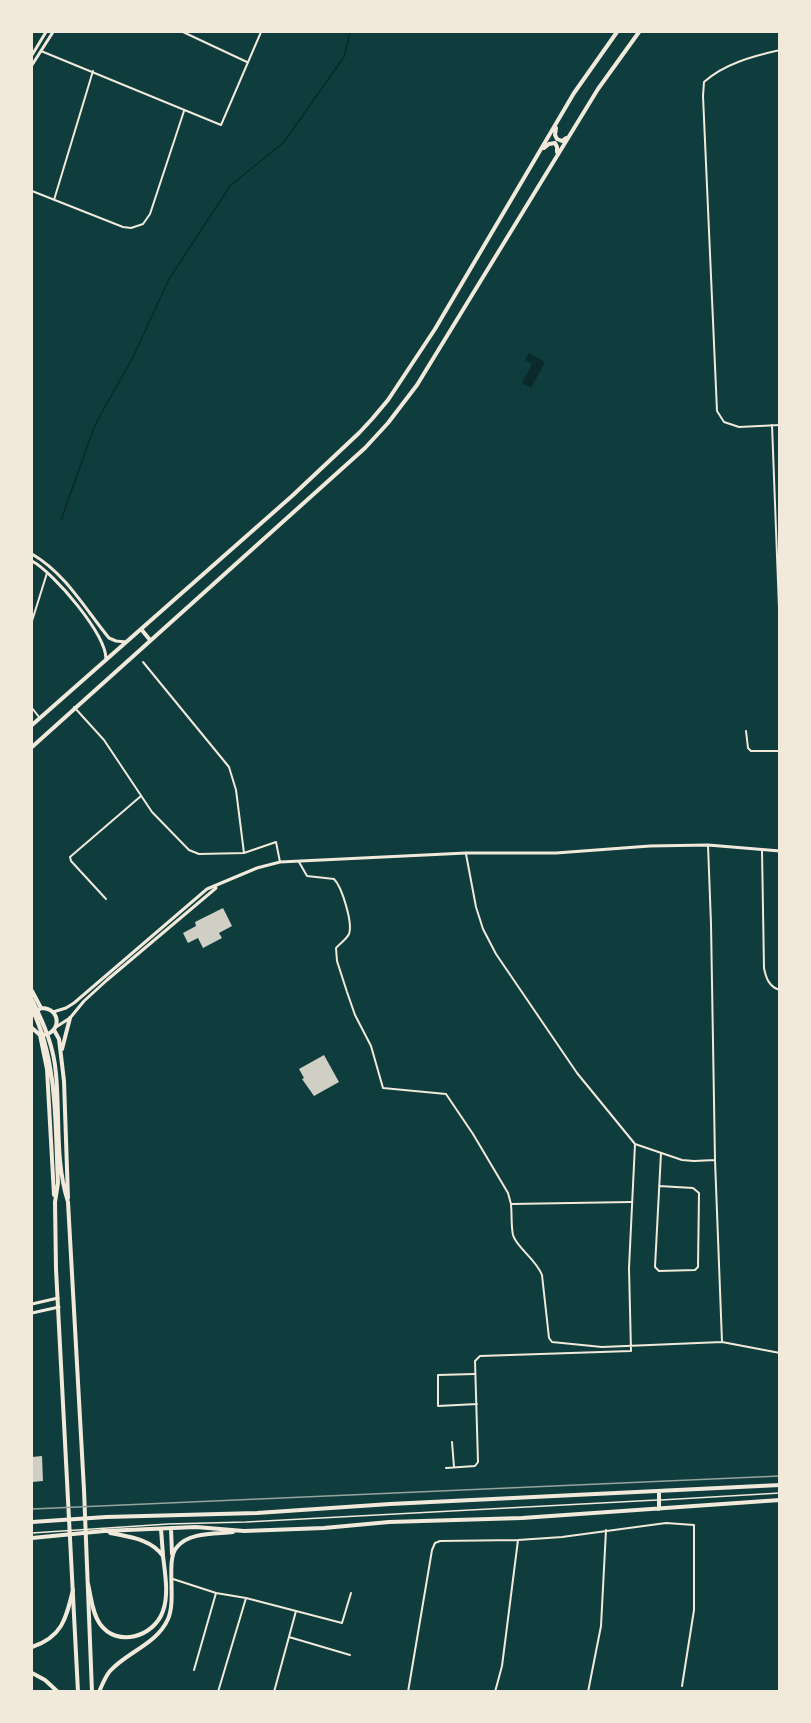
<!DOCTYPE html>
<style>
body{margin:0}
#map{position:relative;width:811px;height:1723px;overflow:hidden;background:#0f3d3e;font-family:"Work Sans",sans-serif}
canvas{display:block}
.frame{position:absolute;inset:0;border:33px solid #f1e9da;pointer-events:none}
</style>
<div id="map">
<canvas width="811" height="1723"></canvas>
<div class="frame"></div>
</div>
<script>
const ctx = document.querySelector('canvas').getContext('2d');
ctx.lineJoin = 'round';
function fill(path, color) {
  ctx.fillStyle = color;
  ctx.fill(path, 'evenodd');
}
function trace(path, color, width, dash) {
  ctx.strokeStyle = color;
  ctx.lineWidth = width;
  ctx.lineCap = dash ? 'butt' : 'round';
  ctx.setLineDash(dash || []);
  ctx.stroke(path);
}
fill(new Path2D(`
 M529 353 545 362 531 388 522 383 532 364 525 360Z`), '#0a2a2b');
trace(new Path2D(`
 M61 520 95 425 134 355 169 279 230 186 284 142 344 57 350 32`), '#0a2a2b', 1.5);
fill(new Path2D(`
 M223 908 232 926 219 933 222 938 203 948 198 938 188 943 183 933 196 926 195 922Z
 M324 1055 339 1082 314 1096 302 1079 304 1078 299 1069Z
 M42 1456 43 1481 32 1482V1457Z`), '#cfcfc3');
trace(new Path2D(`
 M661 1500 780 1493
 M32 1533 168 1524 246 1522 657 1500`), '#f1e9da', 1.5);
trace(new Path2D(`
 M183 32 247 62
 M780 50C753 56 724 64 704 82L703 96 717 411 724 422 739 427 780 425
 M41 51 221 125 261 32
 M32 191 123 227 131 228 143 224 150 214 184 111
 M54 200 93 71
 M772 425 780 634
 M32 621 47 573
 M143 662 229 767 236 790 244 853
 M74 707 104 740 152 812 189 850 199 854 244 853 276 842 280 862
 M32 708 39 717
 M746 731 748 748 751 751H780
 M708 845 711 924 715 1160 722 1342
 M762 850 764 968C766 978 769 987 780 990
 M466 854 476 907 483 929 496 954 577 1073 635 1144 682 1160 694 1161 715 1160
 M299 862 307 876 334 879C342 887 353 923 349 934 346 940 340 943 336 948L337 961 347 992 355 1015 371 1046 383 1088 446 1094 473 1134 508 1193 511 1204 631 1202
 M106 899 71 861 70 857 141 796
 M659 1186 693 1188 699 1193 698 1267 695 1270 659 1271 655 1267 661 1153
 M511 1205C512 1214 511 1226 513 1235 516 1247 536 1259 542 1275L549 1338 552 1342 602 1347 722 1342 780 1353
 M474 1374 438 1375V1406L477 1404
 M452 1442 454 1467
 M446 1468 475 1466 478 1462 475 1361 480 1356 631 1351 629 1268 635 1144
 M173 1579 216 1593 246 1598 296 1611 274 1692
 M296 1611 342 1623 351 1593
 M289 1637 350 1655
 M194 1670 216 1593
 M218 1692 246 1598
 M408 1692 432 1550 435 1543 440 1541 518 1540 562 1537 666 1523 694 1525V1610L682 1686
 M495 1692 502 1666 518 1540
 M588 1692 601 1626 606 1530`), '#f1e9da', 2);
trace(new Path2D(`
 M32 55 46 32
 M32 65 53 32
 M32 554C66 574 85 609 109 638L116 641 126 642
 M32 561C54 573 106 634 106 659
 M53 1012 66 1008 74 1003 207 889 257 868 280 862 466 853H556L650 846 708 845 780 851
 M56 1027 70 1018 84 1001 107 980 216 888
 M32 1304 58 1298
 M32 1313 59 1307`), '#f1e9da', 3);
trace(new Path2D(`
 M556 128 555 135 557 139 562 141 566 138
 M544 148 549 144 555 143 557 147V152
 M141 629 150 640
 M32 725 292 496 359 433 372 419 388 400 435 329 574 93 617 32
 M32 747 365 448 388 423 417 385 598 89 639 32
 M32 991 41 1008
 M32 1000C44 1024 54 1047 56 1074 60 1116 55 1162 68 1202L84 1490 92 1692
 M32 1009C58 1062 55 1125 58 1183L55 1202 56 1269 78 1692
 M32 1015 41 1008C63 1008 61 1036 40 1035L32 1028
 M54 1030 59 1039 64 1081 68 1198
 M40 1035 47 1069 54 1195
 M62 1049 70 1018`), '#f1e9da', 4);
trace(new Path2D(`
 M659 1491V1509
 M32 1522 106 1517 257 1513 390 1504 780 1485
 M171 1528 172 1554
 M161 1529 163 1555
 M32 1538 104 1531 196 1527 244 1531 324 1528 389 1522 522 1518 780 1500
 M88 1584C91 1596 92 1613 100 1624 117 1648 154 1637 163 1611 169 1595 165 1573 163 1556 151 1539 130 1537 110 1533
 M32 1647C62 1637 66 1619 73 1590
 M32 1673 45 1680 58 1692
 M99 1692C102 1685 105 1677 110 1671 127 1652 157 1644 168 1619 177 1599 165 1560 177 1547 189 1532 215 1534 233 1532`), '#f1e9da', 4);
trace(new Path2D(`
 M32 1509 780 1476`), '#97a49c', 1.5);
</script>
